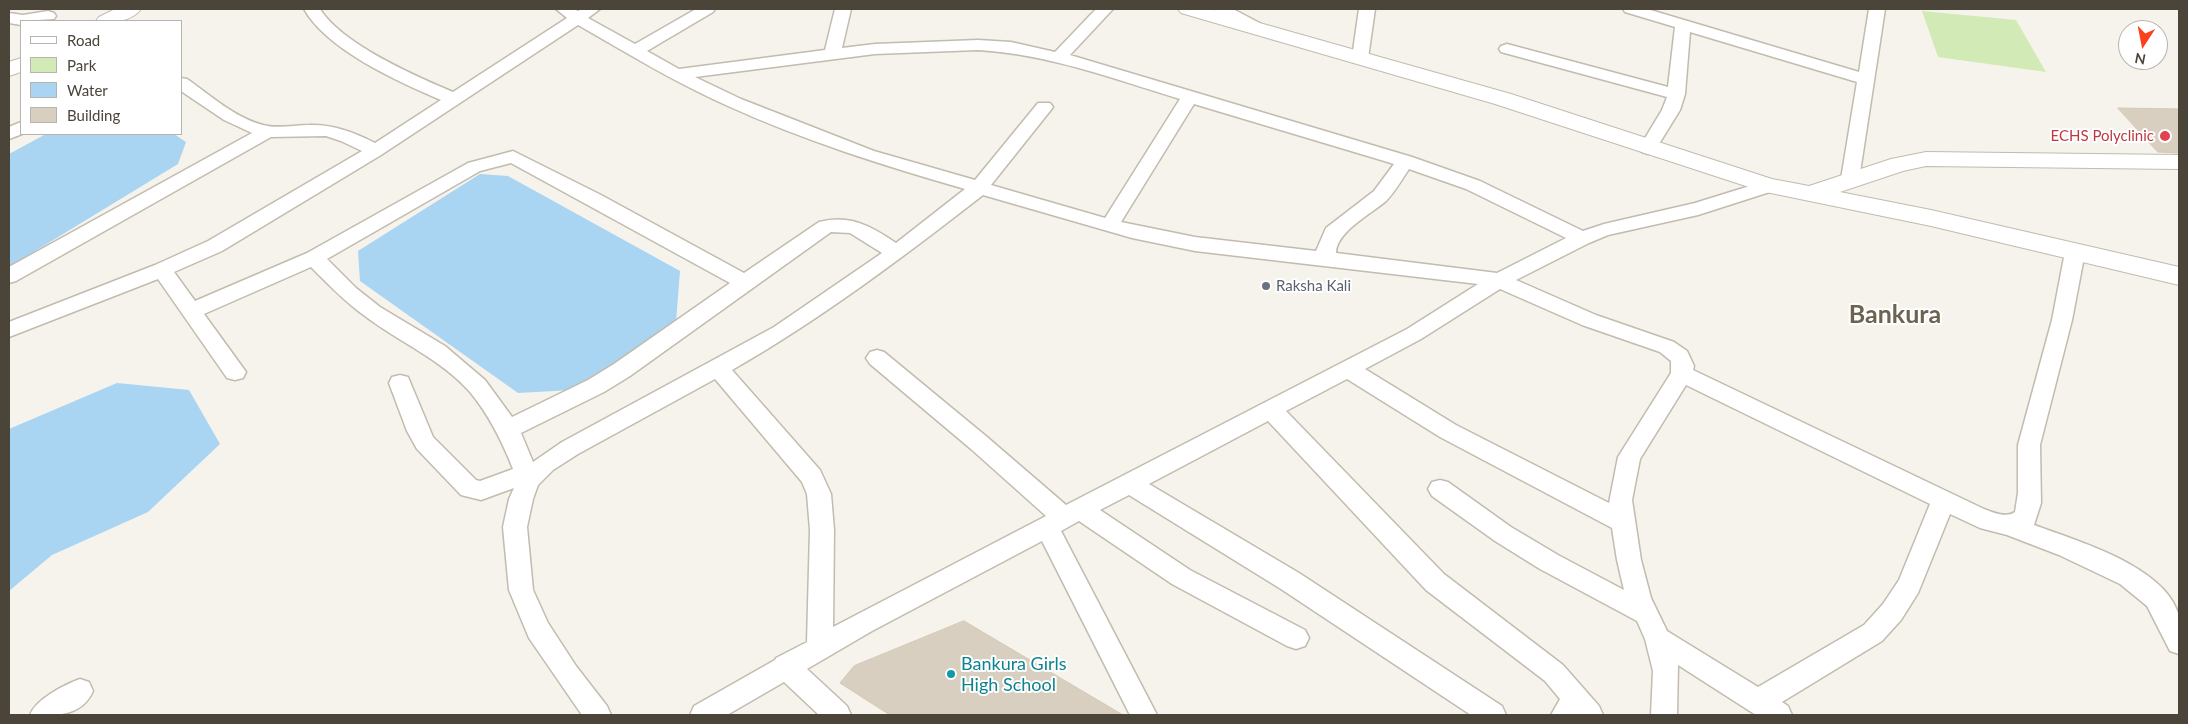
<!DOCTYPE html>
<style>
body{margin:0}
#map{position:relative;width:2188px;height:724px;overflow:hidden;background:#f6f3ec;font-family:Lato,sans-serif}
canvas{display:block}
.frame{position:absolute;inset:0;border:10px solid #4b4439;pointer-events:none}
.legend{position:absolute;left:20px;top:20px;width:162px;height:115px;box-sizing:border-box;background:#fff;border:1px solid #b7b4b0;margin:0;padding:6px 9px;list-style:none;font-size:15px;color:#4b4439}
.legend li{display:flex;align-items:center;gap:10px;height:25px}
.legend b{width:25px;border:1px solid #b7b4b0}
.north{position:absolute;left:2118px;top:20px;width:50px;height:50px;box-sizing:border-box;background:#fff;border:1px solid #b7b4b0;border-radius:50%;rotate:191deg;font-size:14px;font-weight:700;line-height:20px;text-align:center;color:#4b4439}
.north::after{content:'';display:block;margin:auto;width:18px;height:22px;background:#fc3f1d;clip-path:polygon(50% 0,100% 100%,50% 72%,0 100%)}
</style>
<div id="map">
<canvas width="2188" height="724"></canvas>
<div class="frame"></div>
<ul class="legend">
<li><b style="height:6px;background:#fff"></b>Road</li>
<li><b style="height:14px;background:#d2eab5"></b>Park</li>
<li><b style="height:14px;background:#a9d4f2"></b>Water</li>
<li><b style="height:14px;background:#d8cfc1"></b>Building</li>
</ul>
<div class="north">N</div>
</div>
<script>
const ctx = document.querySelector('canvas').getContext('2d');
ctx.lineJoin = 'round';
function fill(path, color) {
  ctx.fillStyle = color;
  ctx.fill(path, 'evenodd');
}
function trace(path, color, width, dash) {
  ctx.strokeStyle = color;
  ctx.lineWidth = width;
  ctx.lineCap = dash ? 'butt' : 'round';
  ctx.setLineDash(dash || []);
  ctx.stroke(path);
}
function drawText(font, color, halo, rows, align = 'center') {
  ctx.font = font + ' Lato,sans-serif';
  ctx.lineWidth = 4;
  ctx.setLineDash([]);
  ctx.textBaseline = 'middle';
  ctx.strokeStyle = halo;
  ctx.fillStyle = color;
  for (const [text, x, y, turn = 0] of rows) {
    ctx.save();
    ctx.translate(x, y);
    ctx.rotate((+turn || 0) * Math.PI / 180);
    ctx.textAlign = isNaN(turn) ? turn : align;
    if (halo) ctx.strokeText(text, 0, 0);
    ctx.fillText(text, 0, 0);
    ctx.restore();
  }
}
fill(new Path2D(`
 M1922 11 2016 20 2046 72 1938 57Z`), '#d2eab5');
fill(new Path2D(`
 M46 134H174L186 142 178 164 9 267V154Z
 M480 174 508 176 680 271 676 322 573 390 518 393 360 281 358 251Z
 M117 383 189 390 220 444 148 512 52 555 9 591V429Z`), '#a9d4f2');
const building = new Path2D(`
 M2118 108 2179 109V153L2158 152Z
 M964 621 1123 715H890L840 683 854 666Z`);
fill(building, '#d8cfc1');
trace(building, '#d3c7b4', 1);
const minor = new Path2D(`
 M304 9H320C342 44 415 76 453 92L567 18 556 9H574L578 11 582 9H600L588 18 635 44 696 9H715L713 12 647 51 679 69 825 50 835 9H851L842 48 875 44 978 40 1011 42 1055 52 1096 9H1113L1070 55 1412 157 1480 181 1583 231 1604 224 1695 203 1769 180 1776 182 1778 186 1776 190 1698 215 1608 235 1589 243 1516 280 1596 315 1674 342 1687 351 1694 366 1693 370 1984 509C1994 513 2007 518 2015 512L2018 493V445L2052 320 2065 252 2068 247 2075 245 2082 247 2085 252 2072 320 2040 445 2041 503 2034 525C2077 541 2166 566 2179 616 2182 627 2179 643 2179 654L2170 651 2147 606 2120 584 2059 555 2007 535 1980 528 1950 514 1918 593 1901 620 1882 641 1782 702 1788 706 1792 715H1756L1678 665 1677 715H1651L1653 671 1645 639 1637 621 1540 569 1495 541 1432 496 1428 489 1432 482 1440 480 1448 482 1511 527 1558 555 1624 590 1617 560 1612 528 1440 437 1347 379 1286 411 1444 574 1563 665 1599 706 1603 715H1551L1560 699 1545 681 1426 590 1268 421 1149 484 1299 573 1502 706 1506 715H1471L1281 589 1129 495 1100 510 1190 570 1305 630 1309 638 1305 646 1296 649 1287 646 1172 584 1079 521 1061 531 1157 715H1130L1042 541 872 631 807 669 847 706 851 715H819L784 682 727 715H690L694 706 775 660 776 658 807 642 810 530 807 494 802 482 715 379 578 454 553 470 538 485 533 499 527 527 533 590 548 623 576 666 607 706 611 715H582L529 638 509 590 503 527 509 499 514 488 481 500 461 495 417 449 407 431 389 383 392 377 400 375 408 377 433 437 476 480 480 481 513 469C502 441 489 415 470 392 441 359 399 342 365 316 345 302 328 284 311 267L204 314 246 372 243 378 235 380 227 378 158 279 9 337V322L155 265 208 241 362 151 341 141 326 136 271 137 16 281 9 283V267L252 133 224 120 181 91V78L187 79C210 95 235 118 263 125 278 129 294 125 309 125 332 124 354 132 375 143L441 100C399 82 327 50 304 9ZM578 25C627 53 676 83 728 106 805 141 885 166 965 189L896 243C871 226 850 214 819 222L744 273 601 195 513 151 468 163 307 253 195 301 174 272 222 251 381 155ZM978 50C1048 54 1114 79 1180 99L1105 218 991 185 1050 111 1053 107 1050 103H1038L975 180 874 151 741 99 695 77 875 54ZM1194 104 1381 160 1394 164 1374 191 1326 228 1316 251 1195 237 1121 222ZM511 163 730 283 614 364 588 380 512 417 485 380 445 346 380 307 356 288 327 259 480 171ZM1409 169 1466 189 1566 238 1497 273 1336 253C1336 232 1371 214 1386 201 1395 192 1402 179 1409 169ZM983 195 1132 238 1195 251 1478 284 1407 329 1066 505 987 437 884 352 877 350 870 352 866 358 870 364 971 449 1046 516 833 627 834 530 831 494 820 470 732 370C821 319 902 258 983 195ZM831 232 850 233 882 253 774 327 562 442 533 462 521 433 604 392 630 376ZM1500 289 1582 325 1660 352 1671 361V373L1618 457 1609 503 1456 425 1365 369 1421 339ZM1686 385 1930 504 1899 580 1883 604 1864 625 1758 687 1667 631 1651 598 1641 560 1632 500 1640 459Z
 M1214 9H1233L1267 27 1269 30 1267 33H1255L1216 12Z
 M1359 9H1375L1368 58 1366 61H1354L1352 58Z
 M1623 9H1647L1859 72 1869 9H1885L1859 179 1857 183 1850 185 1843 183 1841 179 1857 82 1690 32 1685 94 1680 110 1654 152 1648 154 1642 152 1639 148 1662 110 1667 97 1501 52 1499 49 1501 46 1507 44 1668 87 1675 27 1625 12Z
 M48 11 54 13 56 16 54 19 21 21V25L9 23V13L23 15Z
 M21 122 22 134 9 139V127Z
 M80 679 89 682 93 691C81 718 54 715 30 715 36 699 64 685 80 679Z`);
const tertiary = new Path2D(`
 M115 9H141C131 23 111 22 96 21L99 17Z
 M1178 9H1210L1511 94 1772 179 1809 186 1891 159 1926 152 2179 155V169L1926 166 1903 171 1840 192 1931 210 2179 267V285L1931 226 1761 191 1495 104 1181 13Z
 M21 58V72L9 76V62Z`);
trace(minor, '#c2bbae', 3);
trace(tertiary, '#c2bbae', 2);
fill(minor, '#fff');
fill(tertiary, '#fff');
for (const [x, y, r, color] of [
 [2165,136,6,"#e0444e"],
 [1266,286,5,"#6b7280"],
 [951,674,5,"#0f9aa8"]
]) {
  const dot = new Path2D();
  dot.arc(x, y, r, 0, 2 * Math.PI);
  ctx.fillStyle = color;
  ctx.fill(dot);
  trace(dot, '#fff', 2);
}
drawText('15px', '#be3a42', '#fff', [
 ["ECHS Polyclinic",2154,136]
], 'right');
drawText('15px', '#5b616d', '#fff', [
 ["Raksha Kali",1276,286]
], 'left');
drawText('18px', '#0d838f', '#fff', [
 ["Bankura Girls",961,664],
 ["High School",961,685]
], 'left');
drawText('bold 25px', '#6e6250', '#fff', [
 ["Bankura",1895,315]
]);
</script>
